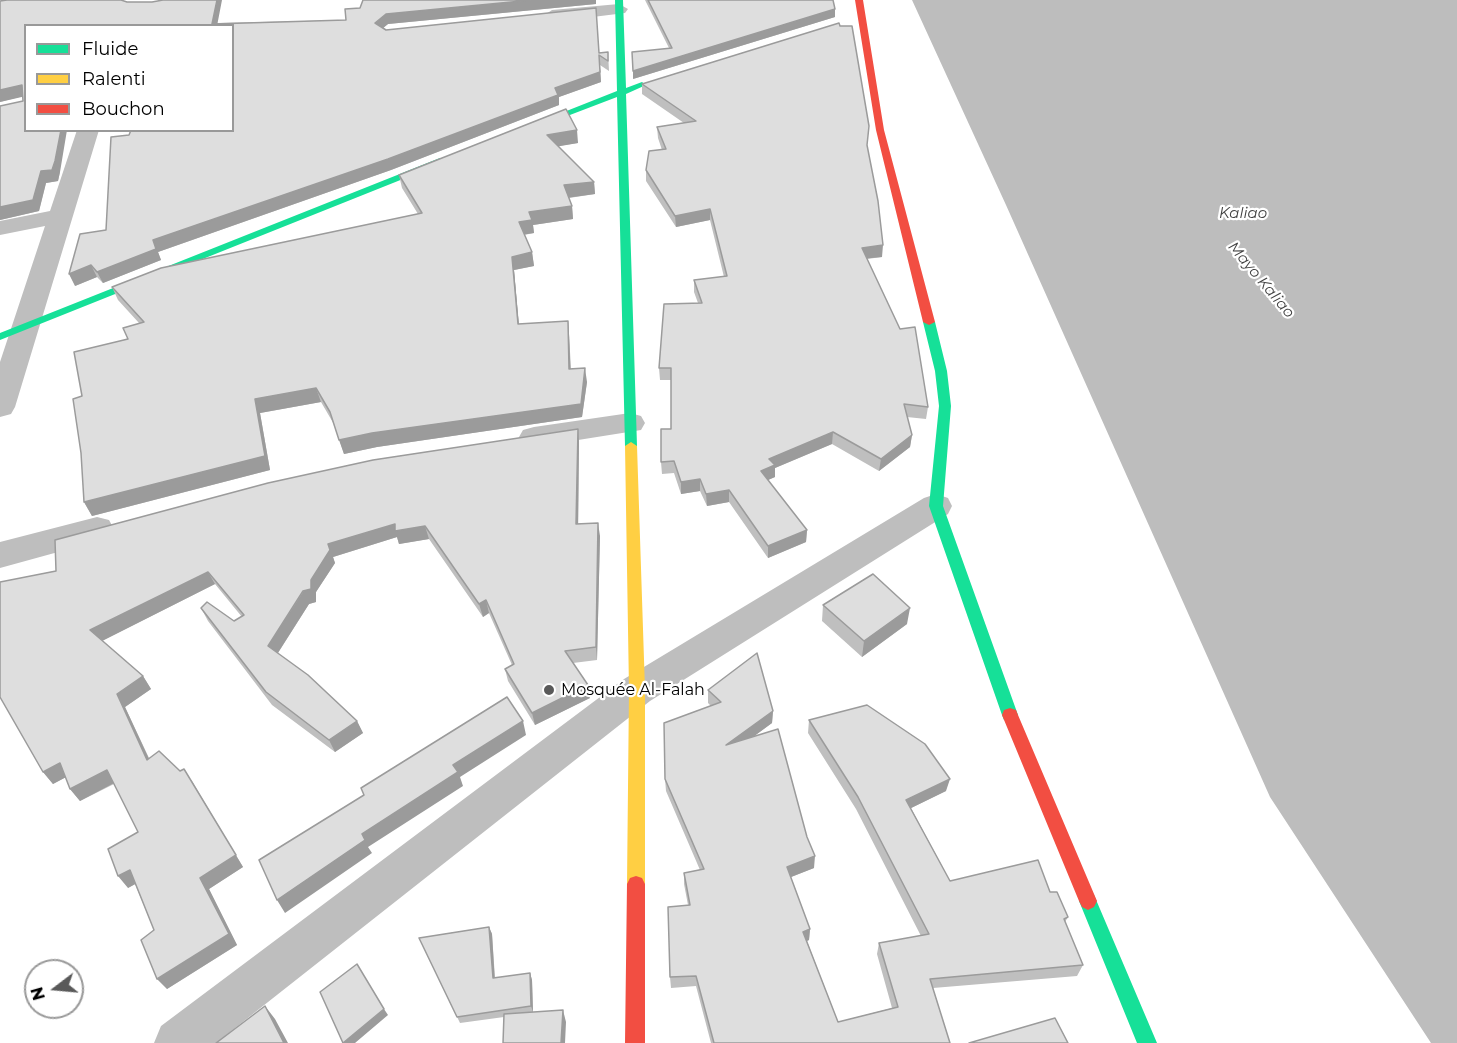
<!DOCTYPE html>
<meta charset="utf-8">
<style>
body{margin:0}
#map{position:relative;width:1457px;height:1043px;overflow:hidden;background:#fff;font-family:Montserrat,sans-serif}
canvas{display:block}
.legend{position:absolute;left:24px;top:24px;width:210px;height:108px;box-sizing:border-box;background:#fff;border:2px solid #999;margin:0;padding:8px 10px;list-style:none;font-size:18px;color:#000}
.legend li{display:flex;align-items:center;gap:12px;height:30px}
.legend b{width:30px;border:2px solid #999}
.north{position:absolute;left:24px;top:959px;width:60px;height:60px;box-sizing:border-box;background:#fff;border:2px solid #999;border-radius:50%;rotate:254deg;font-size:16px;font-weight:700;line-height:24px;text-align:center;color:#000}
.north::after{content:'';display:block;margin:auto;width:21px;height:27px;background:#595959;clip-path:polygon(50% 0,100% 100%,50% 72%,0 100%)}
</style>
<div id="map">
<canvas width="1457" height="1043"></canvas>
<ul class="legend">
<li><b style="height:8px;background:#16e098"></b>Fluide</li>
<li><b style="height:8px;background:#ffcf43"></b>Ralenti</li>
<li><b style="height:8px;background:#f24e42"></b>Bouchon</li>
</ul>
<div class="north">N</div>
</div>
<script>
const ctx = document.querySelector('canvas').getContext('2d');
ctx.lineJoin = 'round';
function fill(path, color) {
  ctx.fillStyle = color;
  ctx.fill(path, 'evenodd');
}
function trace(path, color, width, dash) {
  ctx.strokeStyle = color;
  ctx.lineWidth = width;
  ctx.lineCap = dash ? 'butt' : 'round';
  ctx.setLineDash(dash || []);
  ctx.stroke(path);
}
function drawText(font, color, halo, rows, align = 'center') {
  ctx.font = font + ' Montserrat,sans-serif';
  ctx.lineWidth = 4.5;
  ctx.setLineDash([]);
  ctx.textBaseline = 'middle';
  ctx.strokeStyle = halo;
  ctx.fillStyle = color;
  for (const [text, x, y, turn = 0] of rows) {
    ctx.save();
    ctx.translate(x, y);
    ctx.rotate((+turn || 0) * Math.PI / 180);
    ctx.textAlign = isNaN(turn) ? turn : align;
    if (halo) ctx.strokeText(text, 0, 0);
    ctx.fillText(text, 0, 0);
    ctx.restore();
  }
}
fill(new Path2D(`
 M912 0H1457V1043H1431L1270 797 1006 205Z`), '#bdbdbd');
fill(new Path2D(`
 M619 4 628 9 625 13 552 22 543 16 552 10Z
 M77 130H99L15 407 11 414 0 417V362L45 226 0 235V221L50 211Z
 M630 413 641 416 645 423 641 430 534 447 523 444 519 437 523 430 534 427Z
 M936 494 948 498 952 506 948 514 650 701 216 1043H154L161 1026 624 679 924 498Z
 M97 517 109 520 114 529 109 538 0 568V542Z`), '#bebebe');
fill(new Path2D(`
 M615 0H623L626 88 642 82 646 85 626 94 637 446 631 450 625 446 617 97 528 131 521 129 617 91Z
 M440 158 445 161 443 163 0 340V333Z
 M929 319 935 322 947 371 951 406 943 506 1018 715 1016 720 1010 722 1004 720 1002 715 929 506 939 406 935 371 923 322Z
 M1088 892 1094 895 1157 1043H1137L1079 901 1082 895Z`), '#16e098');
fill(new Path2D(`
 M631 442 637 446 645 690V884L642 890 636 892 630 890 627 884 629 690 625 446Z`), '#ffcf43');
fill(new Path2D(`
 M855 0H863L884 130 935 322 929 325 923 322 876 130Z
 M1010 708 1016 710 1018 715 1097 901 1094 907 1088 910 1082 907 1079 901 1002 715 1004 710Z
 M636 876 642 878 645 884V1043H625L627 884 630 878Z`), '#f24e42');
fill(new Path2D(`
 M363 0H596V4L388 24 383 28 386 30 599 53 608 52 609 71 600 65 601 82 559 97V105L391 170 158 252 161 260 103 283 97 277 75 286 106 230 129 135 232 26H26L60 172 58 181 46 183 39 211 0 220V106L23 101V96L0 102V1L127 2 217 23 346 20 360 8Z
 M645 0H833L835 9V17L633 79 669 48Z
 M642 84 867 147 882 257 867 259 928 407 926 419 907 417 912 435 910 447 879 471 832 444 775 468V477L768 480 807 530 806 542 768 558 729 502 707 506 700 491 681 494 674 473 662 474 661 462 671 429V380H660L659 368 698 303 694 292V280L724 277 710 220 676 227 646 181V170L662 150 658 138 657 127 684 123 642 94Z
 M566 109 578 143 558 146 594 182 595 194 569 198 572 206 573 219 533 225 534 233 524 235 532 252 534 266 514 270 519 324 568 321 569 334 571 369 587 382 582 417 377 447 344 454 335 426 321 402 260 413 270 470 92 516 84 502 82 396 139 323 118 300 112 287 418 214 402 188 399 175Z
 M578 429 579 442 578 524 600 536 597 660 573 663 588 685 590 698 535 725 508 681 505 669 512 665 489 613 483 617 429 539 399 544 397 537 333 557 335 563 316 592V602L309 604 278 653 357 721 363 733 335 752 272 705 208 621 201 608 234 621 242 617 215 584 102 641 143 676 151 689 125 707 149 758 180 771 192 781 243 867 209 889 237 945 167 989 154 930 135 884 128 888 138 832 114 784 80 801 70 789 66 777 53 784 43 772 56 571Z
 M823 605 907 624 862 657 822 621Z
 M708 690 773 711 772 723 754 736 814 868 791 877 810 929 809 940 807 941 838 1022 892 1008 877 954 879 943 921 936 856 809 808 733 809 720 946 791 911 808 950 881 1050 892 1068 917 1065 922 1083 965 1077 976 933 988 950 1043H711L696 986 671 988 670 977 688 905 684 884V873L700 870 666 791 665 779 711 706 708 703Z
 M489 927 492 934 495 978 530 973 532 980 533 1012 566 1022 504 1017 460 1023 419 938Z`), '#bfbfbf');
fill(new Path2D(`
 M217 0H222L217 26 212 24Z
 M532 0H596V4L388 24 377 33 375 23 386 14Z
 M835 9V17L633 79V71Z
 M599 55 601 82 559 97V105L391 170 158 252 161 260 103 283 97 272 153 240 555 88Z
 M22 85 26 96 0 102V90Z
 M61 130H67L60 172 58 181 46 183 39 211 0 220V207L41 171Z
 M577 130 578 143 549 148 547 135Z
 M594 182 595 194 566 198 564 185Z
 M572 206 573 219 533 225 534 233 521 235 519 222 529 212Z
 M710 209V220L676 227 675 216Z
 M883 245 882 257 861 259 862 248Z
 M532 252 534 266 514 270 520 338 518 324 512 257Z
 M91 265 97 277 75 286 69 274Z
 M568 321 569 334 571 383 569 369Z
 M585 368 587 382 582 417 377 447 344 454 339 440Z
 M316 388 321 402 260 413 270 470 92 516 84 502 255 399Z
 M578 429 579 442 578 537 576 524Z
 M833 432 832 444 775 468V477L761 483V471L769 459Z
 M912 435 910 447 879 471 881 459Z
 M700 479V491L681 494V482Z
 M729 490V502L707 506 706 494Z
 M598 523 600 536 597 660 596 647Z
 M395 524 425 526 429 539 399 544 397 537 333 557 335 563 316 592V602L309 604 274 659 268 646 311 580 328 544Z
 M807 530 806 542 768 558V546Z
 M208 572 215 584 98 643 90 630Z
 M486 600 489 613 483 617 479 604Z
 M910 608 907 624 862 657 864 641Z
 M143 676 151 689 125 707 155 772 147 760 117 694Z
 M588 685 590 698 535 725 532 713Z
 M773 711 772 723 726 757V745Z
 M357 721 363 733 335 752 329 740Z
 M523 721 526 735 460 777 463 786 368 847 372 853 285 913 277 900 362 834 453 765Z
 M60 763 70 775 53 784 43 772Z
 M184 769 243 867 209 889 237 945 167 989 157 979 200 878Z
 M107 770 116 782 80 801 70 789Z
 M950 779 946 791 903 812 906 800Z
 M815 856 814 868 786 879 787 867Z
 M130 870 139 882 128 888 118 876Z
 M489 927 492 934 495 984 493 978Z
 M810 929 809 940 802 943 803 932Z
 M530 973 532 980 533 1012 531 1006Z
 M265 1006 275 1019 288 1043H284Z
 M384 1009 388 1015 355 1043H343Z
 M563 1010 566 1022 565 1043H561Z`), '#9b9b9b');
const building = new Path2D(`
 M7 0H121L127 2H152L163 0H217L212 24 346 20 345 9 360 8 363 0H532L386 14 375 23 386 30 596 8 599 53 608 52V61L599 55 600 72 555 88 558 95 388 159 153 240 156 249 97 272 91 265 69 274 80 234 106 230 111 137 129 135 131 130H232V26H26V130H61L55 161 52 170 41 171 33 200 0 207V106L23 101 22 85 0 90V1Z
 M648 0H833L835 9 633 71 632 52 672 48Z
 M839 23 840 26H852L869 126 867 145 878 201 883 245 862 248 900 329 915 327 928 407 904 404 912 435 881 459 833 432 769 459 775 465 761 471 807 530 768 546 729 490 706 494 700 479 681 482 674 461 661 462V429H671V368H659L664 304 702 303 694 280 727 276 710 209 675 216 646 170 649 151 666 149 657 127 696 121 642 84Z
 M566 109 577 130 547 135 594 182 564 185 572 206 529 212 532 220 519 222 532 252 512 257 518 324 568 321 569 369 585 368 581 404 372 433 339 440 330 412 316 388 255 399 265 456 84 502 81 453 73 399 82 396 74 352 128 339 123 328 144 322 112 287 161 268 422 213 399 175Z
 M578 429 576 524 598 523 596 647 565 651 588 685 532 713 505 669 514 664 486 600 479 604 425 526 395 531V524L328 544 330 550 311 580V589L303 591 268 646 308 675 357 721 329 740 266 692 201 608 207 602 234 621 244 615 208 572 90 630 143 676 117 694 147 760 159 751 180 771 184 769 236 855 200 878 229 934 157 979 141 940 154 930 130 870 118 876 108 849 138 832 107 770 70 789 60 763 43 772 0 697V582L56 571 55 540 268 483 373 460Z
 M873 574 910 608 864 641 823 605Z
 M757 653 773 711 726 745 778 729 807 837 815 856 787 867 810 929 803 932 838 1022 898 1007 879 943 929 934 858 797 809 720 867 705 925 744 950 779 906 800 950 881 1038 860 1050 892H1057L1068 917 1064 919 1083 965 930 979 950 1043H714L696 976 670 977 668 907 690 905 684 873 704 869 665 779 664 723 721 702 708 690Z
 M507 697 523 721 453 765 458 772 362 834 365 840 277 900 259 860 364 795 361 788Z
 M489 927 493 978 530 973 531 1006 457 1017 419 938Z
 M357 964 384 1009 343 1043 320 992Z
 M265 1006 284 1043H216Z
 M563 1010 561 1043H503L504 1014Z
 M1055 1018 1068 1043H969Z`);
fill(building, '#dedede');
trace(building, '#9b9b9b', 1.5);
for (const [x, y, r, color] of [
 [549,690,6,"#595959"]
]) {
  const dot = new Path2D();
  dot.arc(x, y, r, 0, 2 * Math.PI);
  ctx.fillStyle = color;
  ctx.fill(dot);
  trace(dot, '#fff', 2);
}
drawText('italic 15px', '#424242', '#fff', [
 ["Kaliao",1243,214],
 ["Mayo Kaliao",1261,280,50]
]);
drawText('16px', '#000', '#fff', [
 ["Mosquée Al-Falah",561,690]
], 'left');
</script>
